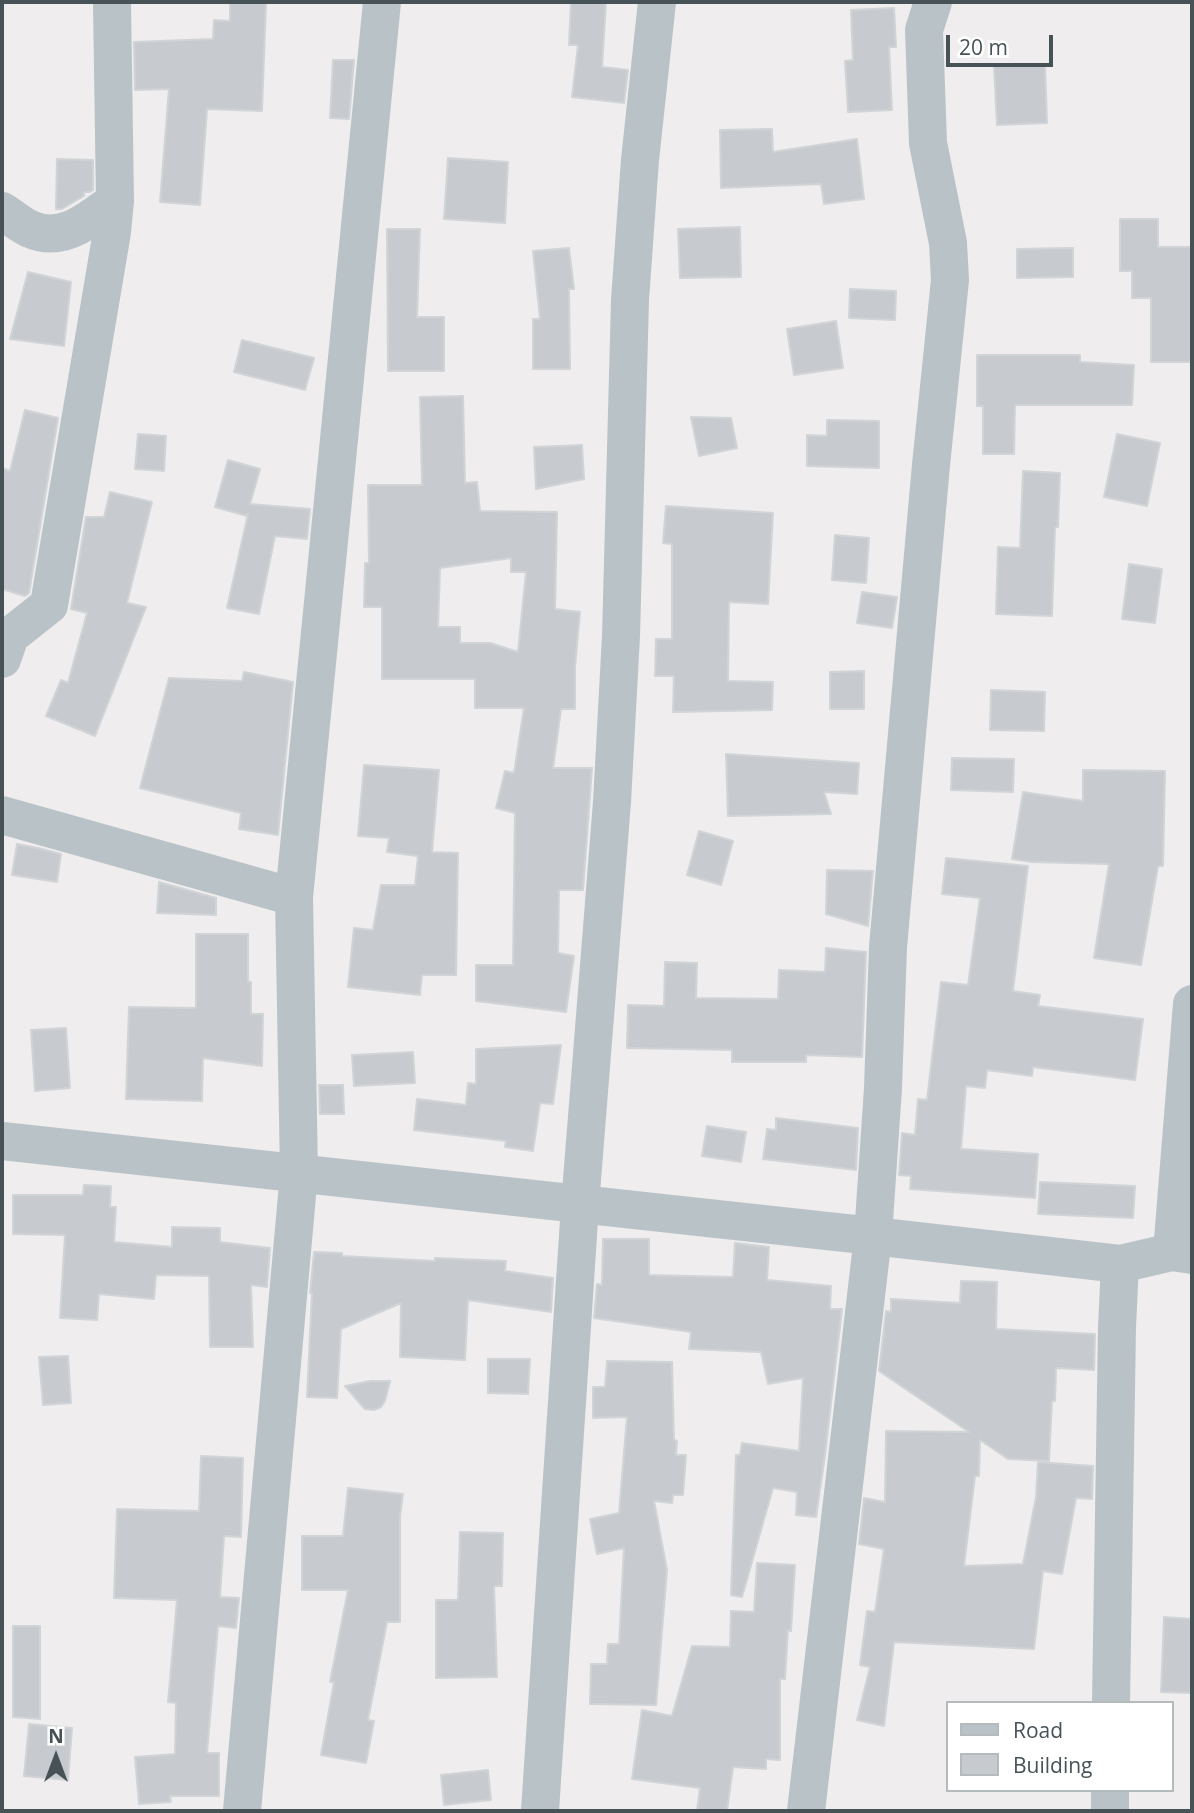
<!DOCTYPE html>
<style>
body{margin:0}
#map{position:relative;width:1194px;height:1813px;overflow:hidden;background:#efeded;font-family:"Open Sans",sans-serif}
canvas{display:block}
.frame{position:absolute;inset:0;border:4px solid #475257;pointer-events:none}
.legend{position:absolute;left:946px;top:1701px;width:228px;height:91px;box-sizing:border-box;background:#fff;border:2px solid #b5babc;margin:0;padding:9px 12px;list-style:none;font-size:21px;color:#475257}
.legend li{display:flex;align-items:center;gap:14px;height:35px}
.legend b{width:35px;border:2px solid #b5babc}
.north{position:absolute;left:21px;top:1722px;width:70px;height:70px;-webkit-text-stroke:5px #fff;paint-order:stroke;rotate:0deg;font-size:19px;font-weight:700;line-height:28px;text-align:center;color:#475257}
.north::after{content:'';display:block;margin:auto;width:24px;height:32px;background:#475257;clip-path:polygon(50% 0,100% 100%,50% 72%,0 100%)}
.scale{position:absolute;left:946px;top:35px;width:107px;height:32px;box-sizing:border-box;border:4px solid #475257;border-top:0;padding-left:9px;font-size:21px;line-height:24px;white-space:nowrap;color:#475257;-webkit-text-stroke:5px #fff;paint-order:stroke}
</style>
<div id="map">
<canvas width="1194" height="1813"></canvas>
<div class="frame"></div>
<ul class="legend">
<li><b style="height:9px;background:#b9c3c7"></b>Road</li>
<li><b style="height:19px;background:#c7cbcf"></b>Building</li>
</ul>
<div class="north">N</div>
<div class="scale">20 m</div>
</div>
<script>
const ctx = document.querySelector('canvas').getContext('2d');
ctx.lineJoin = 'round';
function fill(path, color) {
  ctx.fillStyle = color;
  ctx.fill(path, 'evenodd');
}
function trace(path, color, width, dash) {
  ctx.strokeStyle = color;
  ctx.lineWidth = width;
  ctx.lineCap = dash ? 'butt' : 'round';
  ctx.setLineDash(dash || []);
  ctx.stroke(path);
}
const building = new Path2D(`
 M230 2H266L262 111 207 109 200 205 160 202 169 89 135 90 134 42 213 39 214 20 230 21Z
 M571 2H606L602 67 628 70 624 103 572 97 578 45H569Z
 M894 8 896 47H889L892 110 848 112 845 61 853 60 851 10Z
 M333 60H354L349 119 330 118Z
 M1045 64 1047 123 997 125 994 66Z
 M772 129 773 152 857 139 864 199 824 204 821 184 721 188 720 130Z
 M448 158 508 162 505 223 444 219Z
 M57 159 93 160V190L90 192H84V196L62 209H56Z
 M1120 219H1158V247H1192V362H1151V298H1132V271H1120Z
 M740 227 741 277 680 278 678 229Z
 M387 229H420L417 317H444V371H388Z
 M569 248 574 289H569L570 369H533V319H540L533 251Z
 M1073 248V277L1017 278V249Z
 M28 272 71 282 64 346 10 339Z
 M850 289 896 291 895 320 849 318Z
 M836 321 843 368 794 375 787 329Z
 M242 340 314 358 305 390 234 372Z
 M977 355H1080V362L1134 365 1132 405H1015L1014 454H983V406H977Z
 M463 396 465 483 477 482 480 511 557 512 555 609 580 612 575 667V709H561L553 768H592L583 890H559L558 953 574 956 566 1012 476 1001V965H513L515 813 496 808 505 771 514 773 524 708H475V679H382V607H364L365 563H369L368 485H422L420 397ZM511 558V572H526L518 652 490 643H460V627H438L440 568Z
 M25 410 58 418 29 593 25 596 2 589V468L10 471Z
 M691 417 731 418 737 448 699 456Z
 M827 420 879 421V468L807 466V435L827 436Z
 M138 434 166 436 164 471 135 469Z
 M1117 434 1160 443 1147 506 1104 497Z
 M582 445 584 479 536 489 534 447Z
 M228 460 260 469 250 504 310 509 307 539 275 536 259 614 227 608 248 514 247 516 215 507Z
 M1023 471 1060 473 1058 527H1055L1052 616 996 614 998 547 1020 548Z
 M110 492 152 502 127 603 146 607 95 736 46 716 61 680 68 683 87 613 71 609 86 517H104Z
 M666 506 773 513 768 604 729 602 728 681 773 682 772 710 673 712 674 676H655L656 639H672V544L663 543Z
 M835 535 869 538 866 583 832 580Z
 M1129 564 1162 569 1155 623 1122 619Z
 M862 592 897 597 892 628 857 623Z
 M864 671V709H830V672Z
 M244 672 293 682 278 835 239 829 241 813 140 788 169 678 242 681Z
 M991 690 1045 692 1044 731 990 730Z
 M726 754 859 763 857 794 824 792 831 814 728 816Z
 M952 758 1014 759 1013 792 951 790Z
 M364 765 439 770 432 852 458 853 456 975H422L420 995 348 987 354 928 373 930 381 885H415L418 856 387 852 389 838 358 836Z
 M1083 770 1165 771 1163 866H1158L1141 965 1094 958 1109 864 1032 862 1012 859 1023 792 1083 801Z
 M699 831 733 841 721 885 687 875Z
 M17 844 38 848 61 854 57 882 12 875Z
 M946 858 1028 866 1013 991 1040 995 1038 1006 1143 1019 1135 1080 1033 1067 1032 1076 987 1070 985 1088 966 1086 961 1149 1038 1154 1035 1198 910 1189 911 1176 899 1175 902 1133 915 1135 918 1099 927 1100 941 982 968 985 980 898 942 894Z
 M827 870 873 871 868 926 826 914Z
 M159 882 216 898V915L157 913Z
 M196 934H248V982H251V1014H263L262 1066 203 1058 202 1101 126 1099 129 1007 196 1008Z
 M826 948 866 952 862 1057 806 1055V1062H732V1050L627 1048 628 1005 664 1006 665 962 697 963 696 998 778 999 779 970 825 972Z
 M66 1028 70 1088 35 1091 31 1030Z
 M561 1045 553 1104 540 1103 533 1151 505 1147 506 1141 414 1130 417 1099 466 1105 468 1083 476 1084V1049Z
 M413 1052 415 1083 354 1086 352 1055Z
 M319 1085H343L344 1114H320Z
 M776 1118 858 1128 856 1170 763 1159 767 1129 776 1130Z
 M707 1126 746 1132 741 1162 702 1156Z
 M1040 1182 1135 1186 1133 1218 1038 1214Z
 M84 1185 111 1186 110 1207H116L114 1242 172 1247V1227L220 1228V1242L270 1248 267 1287 251 1285 253 1347H210L209 1276 156 1275 154 1299 99 1294 97 1320 60 1318 65 1235 13 1234V1195H83Z
 M603 1239H649V1275L733 1277 735 1243 769 1247 767 1280 831 1286 830 1309H842L825 1455 816 1517 796 1515 797 1492 773 1488 742 1597 731 1595 736 1455H740L742 1443 799 1451 803 1378 768 1384 761 1352 689 1349 691 1332 594 1318 597 1284 602 1285Z
 M314 1252 342 1253V1256L435 1261V1258L506 1261 505 1271 553 1278 551 1312 468 1300 465 1360 400 1357 401 1303 341 1329 337 1398 307 1397 312 1293H310Z
 M961 1281 997 1282 996 1329 1095 1334 1094 1370 1056 1368 1055 1401H1052L1049 1461 1008 1459 980 1440 979 1476H975L964 1566 1023 1564 1036 1497 1038 1462 1093 1466 1092 1499 1076 1498 1062 1574 1043 1571 1034 1649 894 1642 884 1726 857 1720 870 1667 860 1665 867 1611 875 1612 884 1549 859 1544 864 1498 885 1502 886 1431 969 1432 879 1371 886 1311 891 1312V1299L960 1303Z
 M68 1356 71 1403 43 1405 39 1357Z
 M488 1359H530L528 1394 488 1393Z
 M607 1361 672 1362 674 1440 677 1441 676 1455H686L683 1495H673L672 1503 654 1501 667 1570 656 1705 590 1704 591 1664H607L608 1644H619L624 1548 597 1554 590 1519 619 1513 627 1417 593 1418V1387H605Z
 M370 1381H390L385 1401 381 1407 374 1410 365 1409 362 1406 345 1386Z
 M201 1456 243 1458 241 1537 224 1536 220 1597 239 1598 236 1628 218 1626 207 1753H219V1796H170L171 1802 139 1804 135 1757 175 1754 176 1703 168 1702 177 1600 114 1598 117 1509 199 1511Z
 M348 1488 403 1494 400 1516V1622H387L368 1720 374 1721 366 1763 321 1755 334 1682H330L348 1590H302V1536H343Z
 M460 1532 503 1533 502 1586H494L497 1677 436 1678V1600H458Z
 M757 1563 795 1565 791 1631 788 1630 785 1679H780V1760L766 1759V1769L733 1767 727 1811H697L700 1788 632 1779 642 1710 672 1716 692 1646 730 1647 731 1611 754 1612Z
 M1164 1617 1192 1619V1693L1161 1692Z
 M13 1626H40V1719L13 1717Z
 M29 1724 72 1728 68 1780 24 1776Z
 M488 1770 491 1800 444 1805 441 1775Z`);
fill(building, '#c7cbcf');
trace(building, '#d1d4d7', 2);
trace(new Path2D(`
 M2 211C11 216 20 225 30 229 63 244 89 219 115 201
 M2 659 10 636 49 605 112 232 115 201 112 2
 M2 815 294 897
 M2 1141 873 1236 1120 1264 1172 1252 1192 1255
 M1172 1252 1192 1004
 M1111 1703 1117 1327 1120 1264
 M242 1811 299 1173 294 897 382 2
 M540 1811 580 1205 612 802 621 636 630 300 640 160 657 2
 M806 1811 873 1236 883 1088 888 947 931 465 950 280 948 243 928 143 924 30 933 2
 M1110 1811V1790`), '#b9c3c7', 38);
</script>
